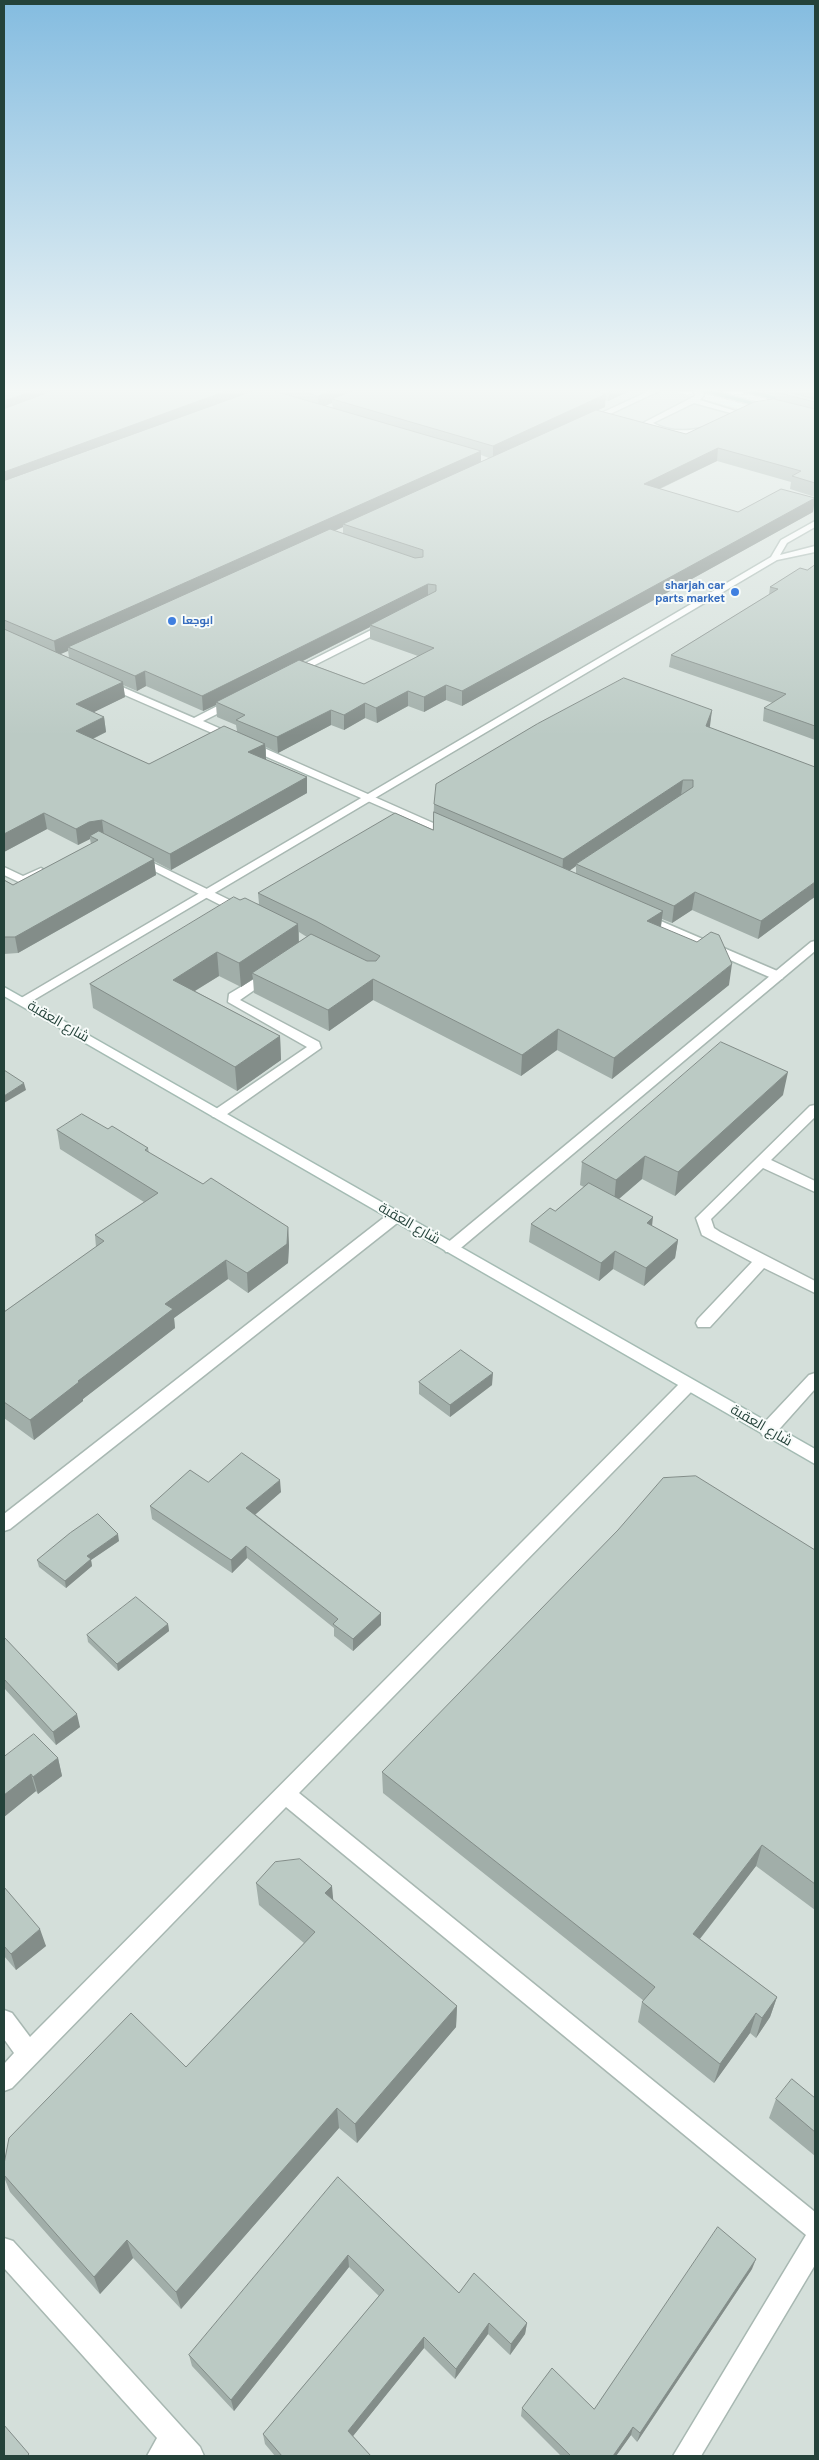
<!DOCTYPE html>
<meta charset="utf-8">
<style>
body{margin:0}
#map{position:relative;width:819px;height:2460px;overflow:hidden;background:#e6efeb;font-family:"DM Sans",sans-serif}
canvas{display:block}
.frame{position:absolute;inset:0;border:5px solid #24423a;pointer-events:none}
</style>
<div id="map">
<canvas width="819" height="2460"></canvas>
<div class="frame"></div>
</div>
<script>
const ctx = document.querySelector('canvas').getContext('2d');
ctx.lineJoin = 'round';
function fill(path, color) {
  ctx.fillStyle = color;
  ctx.fill(path, 'evenodd');
}
function trace(path, color, width, dash) {
  ctx.strokeStyle = color;
  ctx.lineWidth = width;
  ctx.lineCap = dash ? 'butt' : 'round';
  ctx.setLineDash(dash || []);
  ctx.stroke(path);
}
function drawText(font, color, halo, rows, align = 'center') {
  ctx.font = font + ' "DM Sans",Cairo,sans-serif';
  ctx.lineWidth = 4;
  ctx.setLineDash([]);
  ctx.textBaseline = 'middle';
  ctx.strokeStyle = halo;
  ctx.fillStyle = color;
  for (const [text, x, y, turn = 0] of rows) {
    ctx.save();
    ctx.translate(x, y);
    ctx.rotate((+turn || 0) * Math.PI / 180);
    ctx.textAlign = isNaN(turn) ? turn : align;
    if (halo) ctx.strokeText(text, 0, 0);
    ctx.fillText(text, 0, 0);
    ctx.restore();
  }
}
fill(new Path2D(`
 M4 391H673L815 429V2456H4Z`), '#d4dfda');
const lane = new Path2D(`
 M649 391H659L591 423 584 421Z
 M694 391H702L704 395 700 400 742 413 738 415 694 403 653 423C669 432 687 432 705 427L709 429C693 441 657 436 643 423L695 396Z
 M389 621 394 624 392 626 295 675 286 673Z
 M106 680 194 718 231 699H239V703L203 721 458 834 452 837 448 836 102 685 101 683Z
 M137 855 246 908 248 911 242 915 238 914 133 860 131 858Z
 M4 867 23 876 41 868 47 872 23 884 4 875Z
 M642 913 782 973 784 976 782 979H774L638 920 636 917Z
 M269 970 273 971 275 974 273 977 240 1000 319 1042 321 1048 223 1117H213L211 1114 213 1111 307 1047 228 1002 229 994Z
 M815 1105V1117L771 1160 815 1181V1192L763 1168 711 1219 714 1228 720 1232 815 1281V1293L764 1268 710 1327H698L696 1323 698 1319 752 1262 702 1235 696 1218 810 1106Z
 M815 1373V1389L774 1435 768 1436 762 1435 760 1430 762 1425 809 1375Z
 M688 1379 694 1381 696 1385 694 1389 299 1793 815 2212V2265L701 2456H673L806 2235 286 1807 12 2088 4 2091V2064L14 2053 4 2039V2010L12 2013 30 2037 682 1381Z
 M4 2238 13 2241 200 2447 204 2456H147L157 2438 4 2268Z`);
const street = new Path2D(`
 M815 521V527L787 543 780 555 815 546V552L777 560 27 1004 22 1005 16 1001 771 557 781 540Z
 M815 941V951L456 1252H446L443 1248 446 1244 811 942Z
 M396 1211 403 1216 401 1220 10 1529 4 1531V1514L391 1212Z`);
const secondary = new Path2D(`
 M4 987 815 1449V1464L4 996Z`);
const primary = new Path2D(`
 M701 391H714L775 408 771 410Z
 M755 391 815 406V410L745 392Z`);
trace(lane, '#a8b8b2', 3);
trace(street, '#a8b8b2', 3);
trace(secondary, '#a4bbb3', 3);
trace(primary, '#c2cac8', 3);
fill(lane, '#fff');
fill(street, '#fff');
fill(secondary, '#fff');
fill(primary, '#6aa596');
fill(new Path2D(`
 M4 391H251V392L253 391H630L608 401 605 400V407L597 410 686 434 775 399V395L761 391H815V497L790 489 791 482 717 461 660 489 738 512 815 498 813 512 462 706 446 700 424 712 408 706 377 723 365 718 344 730 331 725 278 753 266 747V759H265L307 777V793L171 870 154 861 156 875 18 953 4 954V880L13 885 91 844 90 839 78 845 47 829 4 852ZM332 403 333 408 325 406ZM481 455 489 458 481 462ZM343 527V534L334 531ZM370 627V639L418 656 364 684 303 661ZM68 650 69 658 60 654ZM123 685 137 691 146 686 203 711 216 705 217 717 236 725 237 731 149 764 93 739 106 732 104 717 93 712 125 697Z
 M815 565V740L763 721 764 708 773 703 669 667 671 655 769 595 770 587 807 570Z
 M712 710 709 728 809 901 758 939 692 910 672 923 662 919 661 927 729 985 612 1079 557 1050 521 1076 373 1000 329 1031 254 993 253 979 241 987 219 976 195 991 280 1036 281 1060 237 1091 93 1008 90 984 240 900 259 904 258 893 433 830 434 804ZM576 866V874L569 871ZM299 932 307 937 299 942Z
 M783 1095 675 1196 642 1179 619 1199 652 1226 678 1240 675 1258 644 1286 613 1269 599 1281 529 1242 531 1224 555 1211 584 1187 580 1185 582 1162Z
 M108 1129 148 1148 149 1153 203 1184 288 1227 289 1246 288 1263 248 1293 228 1279 174 1318 175 1328 83 1399V1401L34 1440 4 1418V1312L96 1247 95 1235 144 1202 60 1149 57 1130Z
 M419 1382 492 1385 450 1417 419 1394Z
 M208 1482 281 1492 255 1514 381 1613V1625L353 1651 334 1636V1628L247 1558 232 1573 152 1519 150 1506Z
 M119 1541 91 1560 92 1566 66 1588 39 1567 37 1560Z
 M815 1550V1910L756 1866 700 1939 777 1997 770 2017 756 2038 750 2033 714 2083 638 2022 642 2002 644 2001 383 1793 382 1772Z
 M168 1624 169 1631 118 1671 88 1642 87 1635Z
 M4 1637 80 1727 56 1745 4 1688Z
 M4 1757 58 1758 62 1776 38 1794 36 1791 4 1817Z
 M256 1883 333 1900 457 2006 456 2027 357 2143 339 2128 181 2309 133 2258 100 2294 10 2192 4 2177V2164L186 2067 304 1943 259 1905Z
 M4 1887 46 1946 16 1970 4 1956Z
 M815 2098V2156L769 2118 776 2099Z
 M338 2177 459 2293 527 2323 525 2334 510 2355 488 2334 455 2379 424 2348 353 2436 371 2456H275L265 2444 263 2434 379 2296 349 2267 234 2411 192 2366 189 2355Z
 M752 2269 637 2442 631 2435 616 2456H561L521 2416 522 2408 594 2409Z`), '#a1aea9');
fill(new Path2D(`
 M33 391H68L4 414V401Z
 M226 391H251L250 395 4 486V472Z
 M330 391H362L332 399V403L319 408 318 396Z
 M609 391H630L608 401Z
 M606 394 605 407 493 459V446Z
 M718 448 717 461 642 497 644 484Z
 M481 451V464L343 524V527L71 649 68 647V651L56 656 54 641Z
 M815 498 813 512 462 706V691Z
 M428 584V598L370 625V627L219 703 216 702V705L203 711 202 696Z
 M145 671 146 686 137 691 135 676Z
 M123 682 125 697 78 720 76 704Z
 M446 685V700L424 712V697Z
 M408 691V706L377 723 376 708Z
 M365 703V718L344 730V715Z
 M331 710V725L278 753 277 737Z
 M712 710 710 726 704 743 706 726Z
 M104 717 106 732 78 746 76 731Z
 M265 744 266 759 250 768 248 752Z
 M307 777V793L171 870 170 854Z
 M683 780 681 796 576 864V866L562 876 563 859Z
 M44 813 47 829 4 852V834Z
 M102 820 104 836H90V839L78 845 76 829 89 822Z
 M154 859 156 875 18 953 15 937Z
 M815 882V897L809 901 758 939 761 921Z
 M695 892 692 910 672 923 674 906Z
 M663 911 660 931 647 921Z
 M298 924 299 947 252 973 253 979 241 987 239 963Z
 M217 952 219 976 175 1003 173 980Z
 M732 964 729 985 612 1079 614 1058Z
 M373 979V1000L329 1031 328 1010Z
 M558 1029 557 1050 521 1076 522 1055Z
 M280 1036 281 1060 237 1091 235 1067Z
 M788 1072 783 1095 675 1196 678 1172Z
 M24 1083 26 1090 4 1103V1096Z
 M645 1156 642 1179 614 1203 616 1180Z
 M653 1217 651 1235 647 1223Z
 M288 1227 289 1246 288 1263 248 1293 247 1273Z
 M678 1240 675 1258 644 1286 646 1268Z
 M615 1251 613 1269 599 1281 601 1263Z
 M226 1260 228 1279 174 1318 175 1328 83 1399V1401L34 1440 30 1420 78 1381 165 1304Z
 M493 1373 492 1385 450 1417V1405Z
 M280 1480 281 1492 248 1521 246 1508Z
 M118 1534 119 1541 91 1560 92 1566 66 1588 65 1581 87 1556Z
 M246 1546 247 1558 232 1573 231 1560Z
 M381 1613V1625L353 1651V1639Z
 M168 1624 169 1631 118 1671 117 1664Z
 M77 1714 80 1727 56 1745 53 1732Z
 M58 1758 62 1776 38 1794 33 1777Z
 M31 1774 36 1791 4 1817V1795Z
 M762 1845 756 1866 688 1954 693 1934Z
 M332 1886 334 1908 325 1893Z
 M40 1929 46 1946 16 1970 11 1954Z
 M777 1997 770 2017 756 2038 762 2018Z
 M457 2006 456 2027 357 2143 355 2124Z
 M756 2013 750 2033 714 2083 720 2064Z
 M337 2108 339 2128 181 2309 176 2292Z
 M127 2240 133 2258 100 2294 94 2277Z
 M348 2255 349 2267 234 2411 231 2400Z
 M756 2259 752 2269 637 2442 640 2433Z
 M489 2323 488 2334 455 2379 456 2369Z
 M527 2323 525 2334 510 2355 511 2344Z
 M424 2337V2348L349 2441 348 2431Z
 M633 2427 631 2435 616 2456H613Z`), '#838d89');
const building = new Path2D(`
 M4 391H33L4 401Z
 M52 391H226L4 472V409Z
 M253 391H274L481 451 54 641 4 620V481Z
 M302 391H330L318 396Z
 M353 391H595L606 394 493 446 332 399Z
 M778 391H784L815 399V402L776 392Z
 M774 399 815 409V483L792 476 801 471 718 448 644 484 738 512 781 489 815 498 462 691 446 685 424 697 408 691 376 708 365 703 344 715 331 710 277 737 236 720 245 715 216 702 299 660 364 684 434 648 370 625 436 591V585L428 584 202 696 145 671 135 676 68 647 330 529 415 558 423 557V550L343 524 596 410 686 434 754 402Z
 M815 565V726L764 708 786 694 671 655 778 589 770 587 800 568 807 570Z
 M4 629 123 682 76 704 104 717 76 731 149 764 224 726 265 744 248 752 307 777 170 854 102 820 89 822 76 829 44 813 4 834Z
 M624 678 712 710 706 726 815 767V882L761 921 695 892 674 906 576 864 693 787V780H683L563 859 434 804 436 784 537 724Z
 M434 812 663 911 647 921 697 942 711 932 719 935 732 964 614 1058 558 1029 522 1055 373 979 328 1010 252 973 311 934 367 961H376L380 956 316 921 258 893 395 813 433 830Z
 M99 831 154 859 15 937H4V880L13 885 98 840 90 836Z
 M234 897 240 900 245 898 298 924 239 963 217 952 173 980 280 1036 235 1067 90 984Z
 M721 1042 788 1072 678 1172 645 1156 616 1180 582 1162Z
 M4 1070 24 1083 4 1096Z
 M82 1114 108 1129 112 1126 148 1148 145 1150 203 1184 211 1178 288 1227 287 1244 247 1273 226 1260 165 1304 173 1309 78 1381 79 1382 30 1420 4 1402V1312L104 1241 95 1235 158 1193 57 1130Z
 M589 1183 653 1217 647 1223 678 1240 646 1268 615 1251 601 1263 531 1224 550 1208 555 1211Z
 M461 1350 493 1373 450 1405 419 1382Z
 M242 1453 280 1480 246 1508 381 1613 353 1639 333 1624 338 1619 246 1546 231 1560 150 1506 190 1470 208 1482Z
 M696 1476 815 1550V1884L762 1845 693 1934 777 1997 762 2018 756 2013 720 2064 642 2002 655 1987 382 1772 618 1530 663 1478Z
 M98 1514 118 1534 87 1556 91 1559 65 1581 37 1560 70 1533Z
 M136 1597 168 1624 117 1664 87 1635Z
 M4 1637 77 1714 53 1732 4 1679Z
 M34 1734 58 1758 33 1777 31 1774 4 1795V1757Z
 M300 1859 332 1886 325 1893 457 2006 355 2124 337 2108 176 2292 127 2240 94 2277 4 2175V2164L9 2138 131 2013 186 2067 315 1932 256 1883 275 1862Z
 M4 1887 40 1929 11 1954 4 1946Z
 M792 2079 815 2098V2132L776 2099Z
 M338 2177 459 2293 474 2273 527 2323 511 2344 489 2323 456 2369 424 2337 348 2431 371 2456H282L263 2434 384 2290 348 2255 231 2400 189 2355Z
 M718 2227 756 2259 640 2433 633 2427 613 2456H571L522 2408 552 2368 594 2409Z
 M4 2425 29 2454 27 2456H4Z`);
fill(building, '#bbcac4');
trace(building, '#838d89', 1);
const sky = ctx.createLinearGradient(0, 0, 0, 736);
sky.addColorStop(0, '#84bce0');
sky.addColorStop(0.53, '#f4f8f6');
sky.addColorStop(1, '#f4f8f600');
ctx.fillStyle = sky;
ctx.fillRect(0, 0, 819, 736);
for (const [x, y, r, color] of [
 [735,592,5,"#3f7fe0"],
 [172,621,5,"#3f7fe0"]
]) {
  const dot = new Path2D();
  dot.arc(x, y, r, 0, 2 * Math.PI);
  ctx.fillStyle = color;
  ctx.fill(dot);
  trace(dot, '#f7fbf9', 2);
}
drawText('bold 11px', '#366cbe', '#f7fbf9', [
 ["sharjah car",725,586],
 ["parts market",725,599],
 ["ابوجعا",182,621,"left"]
], 'right');
drawText('14px', '#24423a', '#f7fbf9', [
 ["شارع العقبة",58,1022,30],
 ["شارع العقبة",409,1224,30],
 ["شارع العقبة",761,1426,30]
]);
</script>
